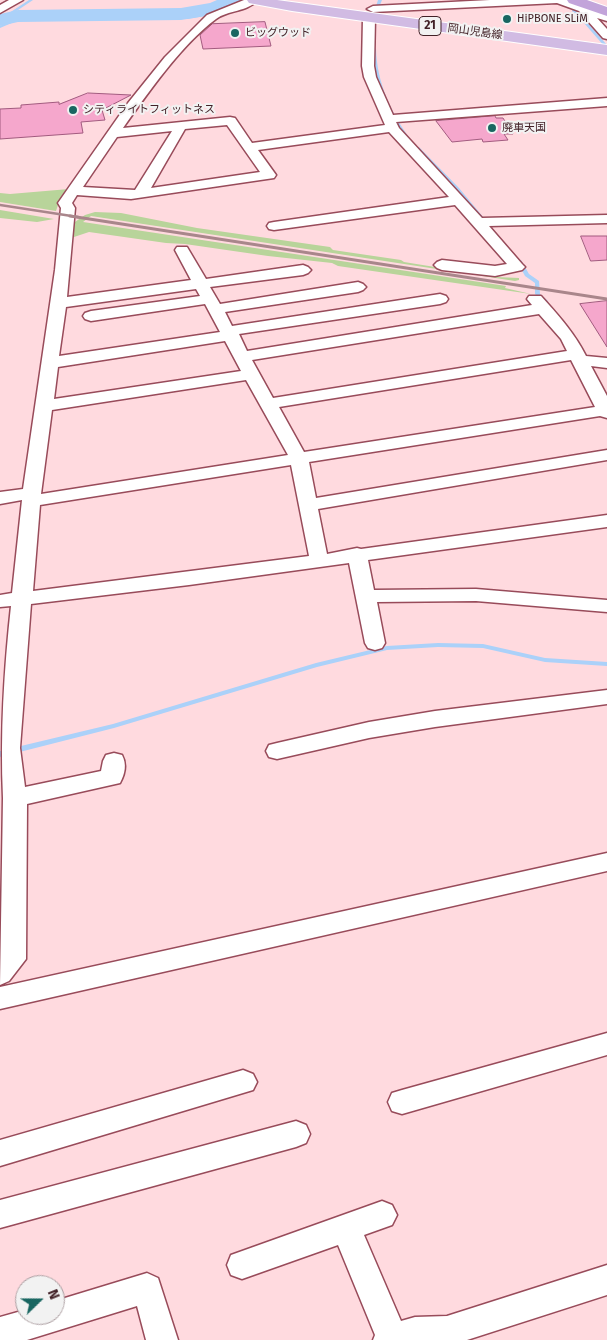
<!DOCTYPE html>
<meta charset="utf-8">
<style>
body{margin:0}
#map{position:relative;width:607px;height:1340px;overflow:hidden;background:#ffdadf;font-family:"Fira Sans",sans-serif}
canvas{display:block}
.north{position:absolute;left:15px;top:1275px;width:50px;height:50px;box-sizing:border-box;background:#f2f2f2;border:1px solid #ac9ea1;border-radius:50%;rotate:68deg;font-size:14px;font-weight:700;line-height:20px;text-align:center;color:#422127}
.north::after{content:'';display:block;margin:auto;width:18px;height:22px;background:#196661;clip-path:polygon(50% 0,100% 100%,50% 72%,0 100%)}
</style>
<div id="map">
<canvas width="607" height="1340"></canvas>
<div class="north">N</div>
</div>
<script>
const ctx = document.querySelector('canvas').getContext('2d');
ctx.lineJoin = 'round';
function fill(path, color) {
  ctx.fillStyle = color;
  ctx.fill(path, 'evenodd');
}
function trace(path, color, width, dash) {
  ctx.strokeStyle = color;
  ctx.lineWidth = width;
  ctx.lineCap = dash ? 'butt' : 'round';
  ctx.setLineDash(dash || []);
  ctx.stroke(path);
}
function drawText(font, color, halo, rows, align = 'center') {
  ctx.font = font + ' "Fira Sans","Noto Sans JP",sans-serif';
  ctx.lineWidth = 4;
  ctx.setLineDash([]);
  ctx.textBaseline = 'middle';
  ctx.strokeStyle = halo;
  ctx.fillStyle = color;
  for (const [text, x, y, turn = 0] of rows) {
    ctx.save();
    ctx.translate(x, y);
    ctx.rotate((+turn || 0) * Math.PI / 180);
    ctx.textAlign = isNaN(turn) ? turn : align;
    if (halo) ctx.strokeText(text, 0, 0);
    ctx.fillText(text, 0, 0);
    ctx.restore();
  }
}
fill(new Path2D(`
 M69 189 58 205 56 211 0 202V193L10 194Z
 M0 210 54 219 37 222 0 218Z
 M95 212 121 213 197 228 330 247 333 250 401 260 404 262 497 277 519 278V280L515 281 91 216 83 222 506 286 505 288 531 294 338 266 332 263 268 256 185 244 166 243 89 232 71 238 72 224 85 215Z`), '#b8d49a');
fill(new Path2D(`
 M29 0H33L9 16 8 19H6V15Z
 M378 0H382L376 15 373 16Z
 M572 9H574L579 13 607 45V47H605L577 15 572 11Z
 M216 12H217V14L188 19 23 21 14 22 0 28V26L12 20 23 19 188 17Z
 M374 48 376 49C377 83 391 113 411 140V141H407C387 114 373 83 372 49Z
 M415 147H419L459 188 484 218V220H480L455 190 415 149Z
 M517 260H521L529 274 539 281 540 294 548 301V303H544L535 294V283L525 276 517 261Z
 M438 643 483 644 545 658 607 662V666L545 662 483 648 438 647 387 650 317 667 114 728 0 757V751L113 724 316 663 387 646Z`), '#abd1f9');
fill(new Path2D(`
 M217 0H242L239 4 223 13 181 20 18 22 0 26V14L18 10 181 8 210 3Z`), '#abd1f9');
const building = new Path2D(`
 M265 22 271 46 203 49 200 35 212 24Z
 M88 93 131 95 102 110 105 120 81 122 83 133 0 139V109L21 108V105L59 102V104Z
 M495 116 496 118H503L513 134H504L508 140 483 142 482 139 452 142 436 121Z
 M581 236H607V260L591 261Z
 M607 301V347L580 304Z`);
fill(building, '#f5a7cc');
trace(building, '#a25b7f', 1);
const minor = new Path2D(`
 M9 0H23L0 13V5Z
 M244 0H258C247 12 228 10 216 19 181 45 148 93 123 128L230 117 235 118 252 143 385 125 364 77 362 66 363 18 369 15 375 18 374 66 376 77 393 115 607 98V106L396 122 399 128 482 218 607 215V223L489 226 522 264 525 267 522 270 495 276 442 270 437 268 434 265 437 262 442 260 495 266 507 264 455 205 274 230 269 229 267 226 269 223 274 222 449 197 389 132 258 150 276 175 274 178 131 199 77 195 72 203 75 208 67 297 191 280 175 250 177 247H187L206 279 303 265 308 267 311 270 308 273 303 275 210 287 220 304 358 282 363 284 366 287 363 290 358 292 225 312 232 326 440 294 446 296 448 299 446 302 440 304 239 334 247 351 532 305 527 299 529 296H541C557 314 574 332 586 356L607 358V368L591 366 607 396V418L600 416 309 462 316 498 607 450V460L318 509 327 554 357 548 361 549 607 515V527L368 560 374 590 476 589 607 600V612L476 601 377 602 385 643 382 648 375 650 368 648 365 643 349 563 189 585 31 604 20 748 25 787 101 771 103 761 106 755 114 753 122 755C127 764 125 774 120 783L27 804 26 959 9 981 0 985 3 798C0 733 4 670 11 606L0 607V595L12 593 22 500 0 504V492L23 489 55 270 61 208 58 203 128 103 165 57 207 15ZM227 125 260 172 151 188 185 129ZM172 131 135 190 83 187 117 137ZM196 289 200 296 91 311 85 313 83 316 85 319 91 321 205 304 220 332 59 356 66 307ZM539 314 561 339 567 351 273 398 252 360ZM225 341 241 371 54 399 58 367ZM571 360 595 407 304 452 279 407ZM246 380 288 455 41 494 52 410ZM291 465 309 556 33 591 40 505Z
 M490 0H568L607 14V21L597 18 607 29V39L603 38 579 11 557 3 373 12 367 9 373 6Z
 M607 690V704L435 727 369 738 277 759 269 757 266 751 269 745 277 743 369 722 435 711Z
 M607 853V871L0 1009V987Z
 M607 1033V1055L402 1114 392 1111 388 1102 392 1093 402 1090Z
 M243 1070 253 1074 257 1082 253 1090 0 1166V1140Z
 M296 1121 306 1125 310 1134 306 1143 296 1147 0 1228V1200Z
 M382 1201 392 1205 397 1215 392 1225 364 1235 401 1321 415 1317 447 1316 607 1265V1295L467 1340H373L375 1335 338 1245 242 1279 231 1275 227 1265 231 1255Z
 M147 1273 158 1278 178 1340H146L137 1306 27 1340H0V1317L25 1310V1315H55V1301Z`);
const primary = new Path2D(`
 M247 0H277L607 45V55L292 11 249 3Z`);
const trunk = new Path2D(`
 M567 0H587L607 7V16L569 3Z`);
trace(minor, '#984b5a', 3);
trace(primary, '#fff', 2);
trace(trunk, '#fff', 2);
fill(minor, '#fff');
fill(primary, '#d1bbe3');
fill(trunk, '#c2a4da');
trace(new Path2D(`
 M0 205 78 217`), '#a9868b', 2.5);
trace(new Path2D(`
 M70 216 607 299`), '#a9868b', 3);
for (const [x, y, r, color] of [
 [507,19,5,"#196661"],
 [235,33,5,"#196661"],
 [73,110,5,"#196661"],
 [492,128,5,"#196661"]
]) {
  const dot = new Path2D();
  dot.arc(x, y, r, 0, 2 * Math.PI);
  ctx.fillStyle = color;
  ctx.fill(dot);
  trace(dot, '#f2f2f2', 2);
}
drawText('11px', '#422127', '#f2f2f2', [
 ["HiPBONE SLiM",517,19],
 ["ビッグウッド",245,33],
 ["シティライトフィットネス",83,110],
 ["廃車天国",502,128]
], 'left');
drawText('11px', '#422127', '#f2f2f2', [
 ["岡山児島線",475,32,8]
]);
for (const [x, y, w] of [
 [430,26,22]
]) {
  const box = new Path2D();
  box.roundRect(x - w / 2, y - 9.5, w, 19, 4);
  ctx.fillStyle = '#f2f2f2';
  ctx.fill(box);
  trace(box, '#422127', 1);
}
drawText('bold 12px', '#422127', null, [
 ["21",430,26]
]);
</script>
